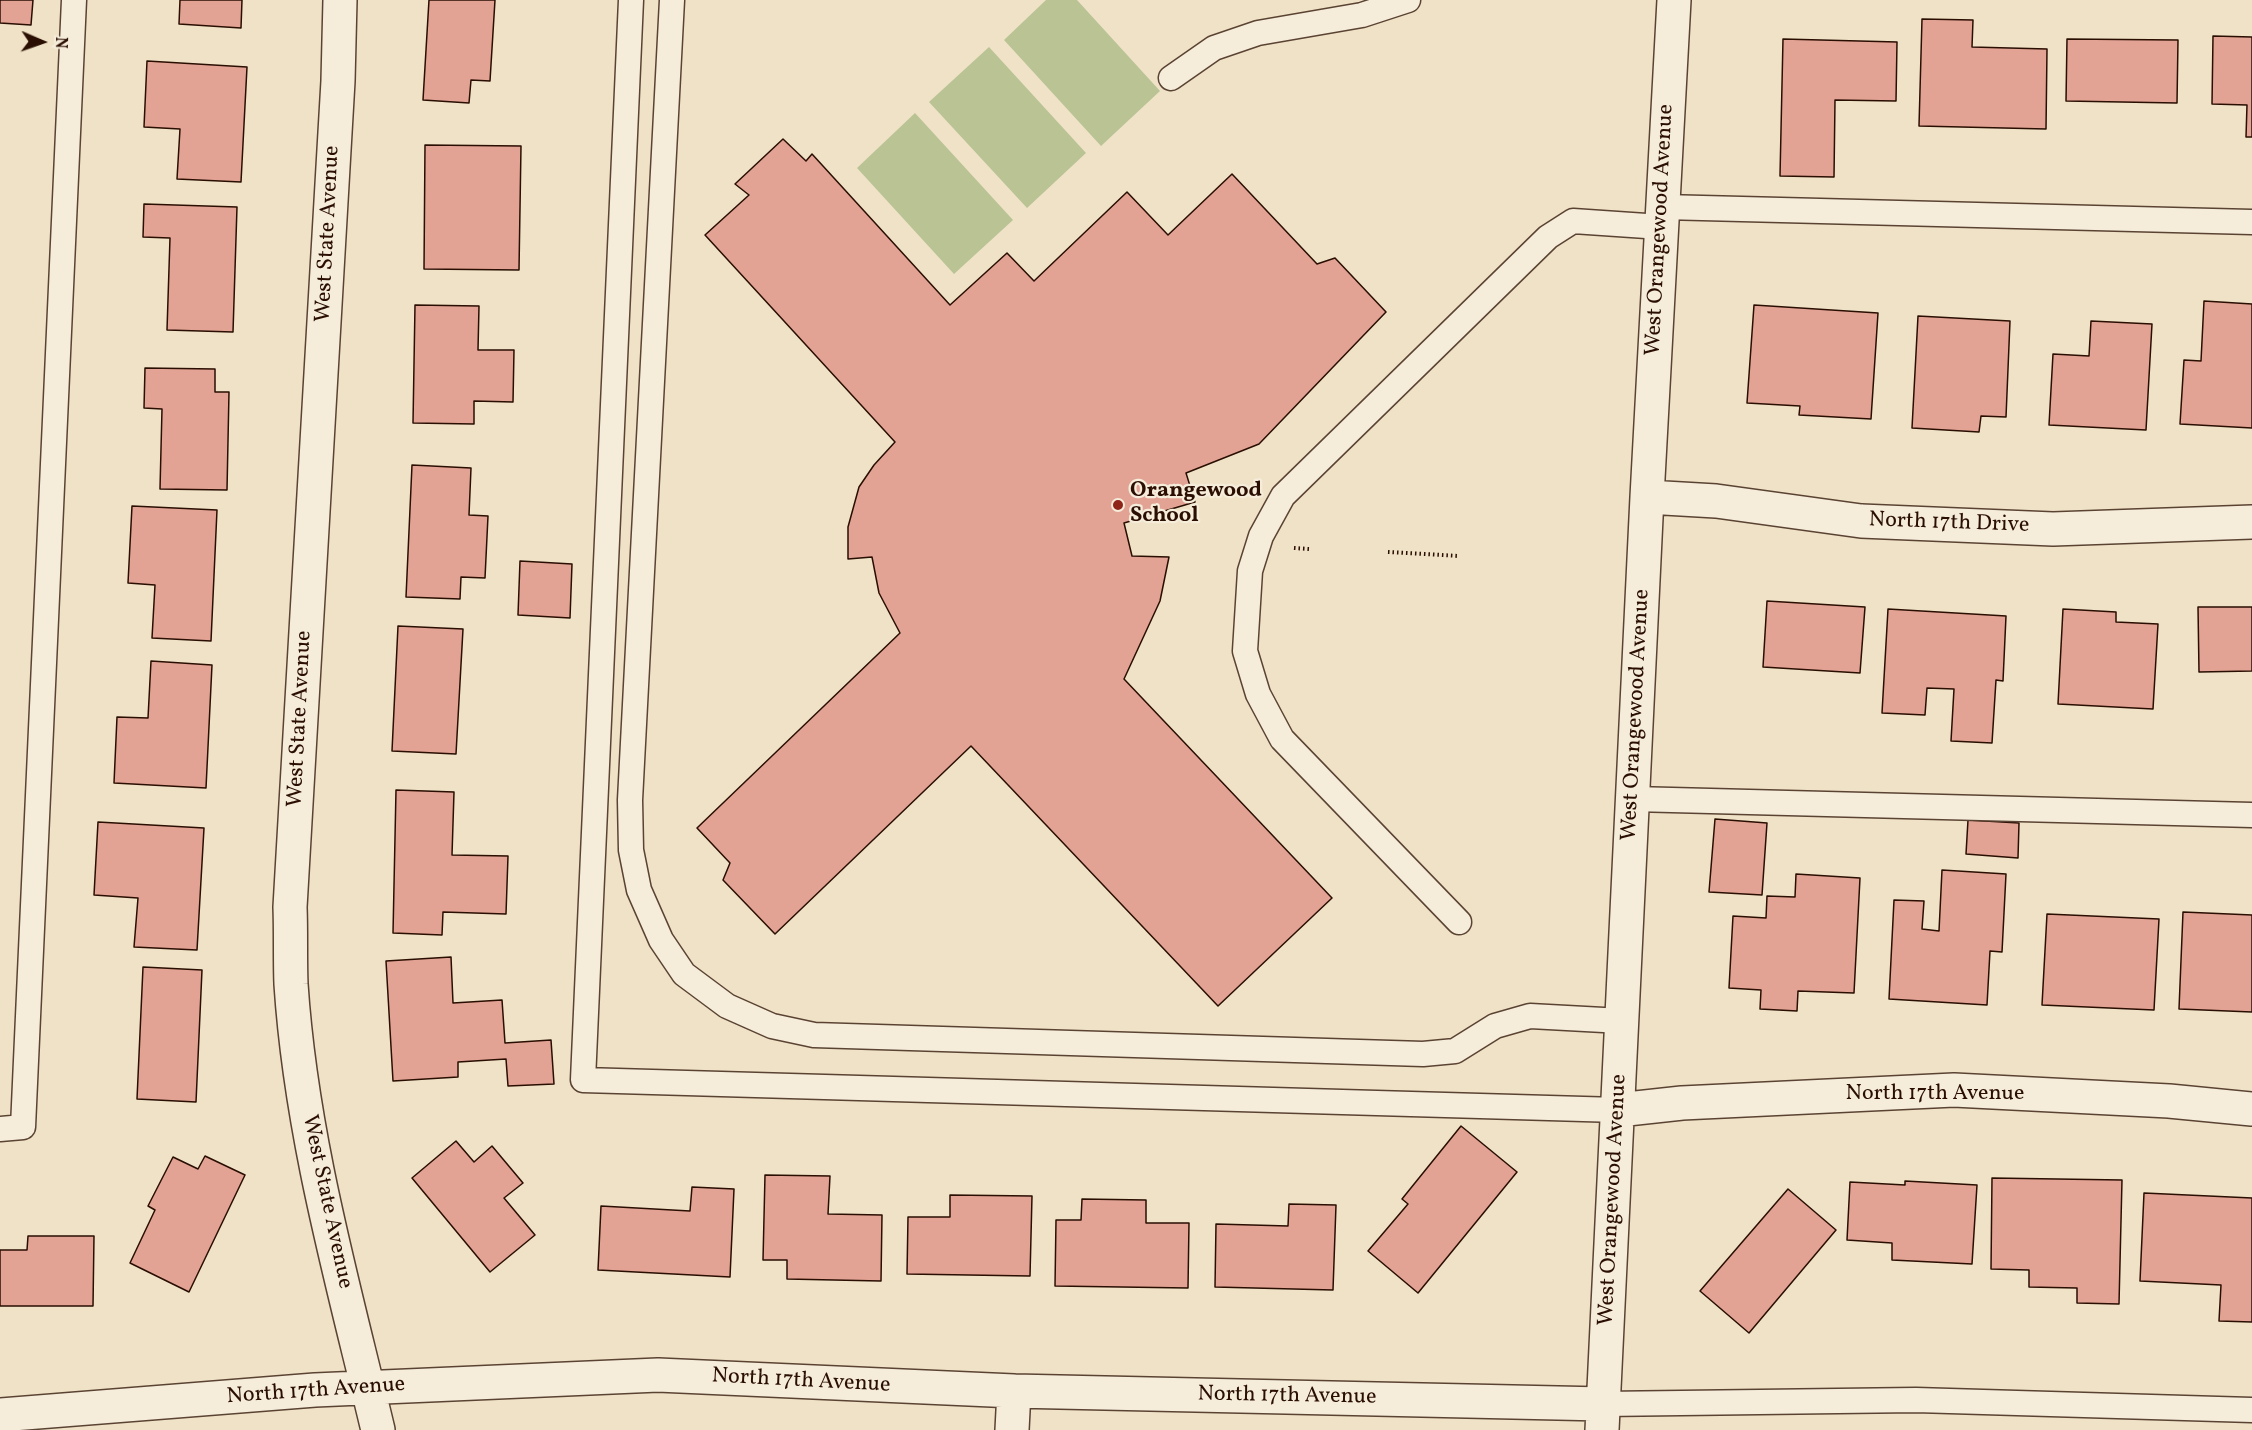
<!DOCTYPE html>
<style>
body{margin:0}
#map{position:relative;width:2252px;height:1430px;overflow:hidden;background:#efe2c6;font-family:Vollkorn,serif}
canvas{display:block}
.north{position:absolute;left:12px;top:12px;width:60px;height:60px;-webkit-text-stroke:4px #f5ecda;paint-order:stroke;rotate:92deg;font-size:16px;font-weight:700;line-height:24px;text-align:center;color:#2a0e02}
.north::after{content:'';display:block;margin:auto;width:21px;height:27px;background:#2a0e02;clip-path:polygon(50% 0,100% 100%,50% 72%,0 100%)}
</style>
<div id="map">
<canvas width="2252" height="1430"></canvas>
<div class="north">N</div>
</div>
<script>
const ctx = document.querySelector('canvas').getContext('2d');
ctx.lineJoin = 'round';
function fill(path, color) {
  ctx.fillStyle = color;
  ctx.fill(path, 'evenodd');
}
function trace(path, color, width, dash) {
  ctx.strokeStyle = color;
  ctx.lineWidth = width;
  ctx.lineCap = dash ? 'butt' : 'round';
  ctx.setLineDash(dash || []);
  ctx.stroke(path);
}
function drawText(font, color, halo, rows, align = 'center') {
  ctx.font = font + ' Vollkorn,serif';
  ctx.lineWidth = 4.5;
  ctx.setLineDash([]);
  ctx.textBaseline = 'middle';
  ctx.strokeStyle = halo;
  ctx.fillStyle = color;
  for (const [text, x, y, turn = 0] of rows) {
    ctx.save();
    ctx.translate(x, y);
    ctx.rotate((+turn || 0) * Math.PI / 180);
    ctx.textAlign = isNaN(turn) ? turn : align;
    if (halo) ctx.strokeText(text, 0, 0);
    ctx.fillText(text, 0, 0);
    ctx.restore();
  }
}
fill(new Path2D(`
 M1046 0H1077L1160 91 1101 146 1004 40Z
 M989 47 1086 153 1027 208 929 102Z
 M915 113 1013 220 954 274 857 168Z`), '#bac394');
const building = new Path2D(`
 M0 0H33L31 25 0 23Z
 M180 0H242L241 28 179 24Z
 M429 0H495L490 81 471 80 469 103 423 100Z
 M1922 19 1973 20 1972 47 2047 49 2046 129 1919 126Z
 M2213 36 2252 37V137H2246L2247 105 2212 104Z
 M1783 39 1897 42 1896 101 1835 100 1834 177 1780 176Z
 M2067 39 2178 40 2177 103 2066 101Z
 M147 61 247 67 241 182 177 179 180 129 144 127Z
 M783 139 806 161 812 154 950 305 1007 253 1034 281 1127 192 1168 235 1232 174 1317 264 1335 258 1386 312 1259 444 1186 473 1195 502 1124 523 1132 556 1169 557 1160 601 1124 679 1332 898 1218 1006 971 746 775 934 723 880 730 863 697 828 900 633 879 593 872 557 848 559V527L859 487 874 465 895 442 705 235 749 195 735 184Z
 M425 145 521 146 519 270 424 269Z
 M144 204 237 207 233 332 167 330 170 238 143 237Z
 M2204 301 2252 304V428L2180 424 2184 360 2201 361Z
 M415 305 479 306 478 350H514L513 402 474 401V424L413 423Z
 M1754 305 1878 313 1871 419 1799 415 1800 406 1747 403Z
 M1918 316 2010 321 2006 417 1981 416 1979 432 1912 428Z
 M2091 321 2152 324 2146 430 2049 425 2053 354 2089 356Z
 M145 368 215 369V392H229L227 490 160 489 162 409 144 408Z
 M412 465 471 468 469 515 488 516 485 578 461 577 460 599 406 597Z
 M132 506 217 510 211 641 152 638 155 585 128 583Z
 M520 561 572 564 570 618 518 615Z
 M1767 601 1865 607 1860 673 1763 667Z
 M2198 607H2252V671L2199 672Z
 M1888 609 2006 616 2003 681 1996 680 1992 743 1951 741 1954 689 1927 688 1925 715 1882 713Z
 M2063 609 2116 612V622L2158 624 2153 709 2058 704Z
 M398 626 463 629 456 754 392 751Z
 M151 661 212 665 206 788 114 783 117 717 148 718Z
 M396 790 454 792 452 855 508 856 506 914 443 912 442 935 393 933Z
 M1715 819 1767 823 1762 895 1709 892Z
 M1968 820 2019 823 2018 858 1966 854Z
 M98 822 204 828 197 950 134 947 138 898 94 895Z
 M1942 870 2006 874 2002 952 1990 951 1987 1005 1889 999 1894 900 1924 901 1922 929 1939 931Z
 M1796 874 1860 878 1854 993 1798 991 1797 1011 1760 1009 1761 990 1729 988 1733 916 1766 918 1767 896 1795 897Z
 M2183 912 2252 915V1012L2179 1009Z
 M2047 914 2159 919 2154 1010 2042 1005Z
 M451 957 453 1003 502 1000 505 1043 551 1040 554 1084 508 1086 506 1059 458 1062V1077L393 1081 386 961Z
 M143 967 202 970 196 1102 137 1099Z
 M1461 1126 1517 1172 1418 1293 1368 1251 1408 1204 1402 1199Z
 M456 1141 474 1162 492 1146 523 1183 504 1198 535 1235 490 1272 412 1178Z
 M205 1156 245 1175 189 1292 130 1263 155 1210 148 1206 173 1157 198 1169Z
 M765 1175 830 1176 828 1214 882 1215 881 1281 787 1279V1260H763Z
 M1992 1178 2122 1180 2119 1304 2077 1303V1288L2029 1287V1270L1991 1269Z
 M1905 1181 1977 1185 1972 1264 1892 1260V1243L1847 1240 1850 1182 1905 1185Z
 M692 1187 734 1189 730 1277 598 1270 601 1206 690 1211Z
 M1788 1189 1836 1230 1749 1333 1700 1291Z
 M2144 1193 2252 1198V1322L2219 1321 2221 1285 2140 1281Z
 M950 1195 1032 1196 1030 1276 907 1274 908 1217H950Z
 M1082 1199 1146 1200V1223H1189L1188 1288 1055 1286 1056 1220H1081Z
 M1289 1204 1336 1205 1333 1290 1215 1287 1216 1224 1288 1226Z
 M28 1236H94L93 1306H0V1250H27Z`);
fill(building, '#e2a394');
trace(building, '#2a0e02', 1.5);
const lane = new Path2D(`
 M631 0 583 1080 1618 1110
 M672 0 630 800 631 850 639 890 661 940 684 974 727 1006 772 1026 814 1035 1423 1054 1455 1051 1495 1026 1530 1016 1622 1021
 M1171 78 1214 48 1258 33 1362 15 1408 0
 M1663 207 2252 222
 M1633 799 2252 815
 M1459 922 1282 739 1258 694 1245 651 1250 571 1261 536 1283 496 1548 237 1573 221 1661 227
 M0 1129 23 1127 74 0
 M1603 1404 1916 1400 2252 1410`);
const street = new Path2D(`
 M340 0 338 81 290 907C291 933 290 959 291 984 301 1136 343 1283 378 1430
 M1647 497 1716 501 1861 521 2053 529 2252 522
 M1618 1110 1682 1103 1954 1090 2169 1101 2252 1109
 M0 1415 315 1390 658 1375 1014 1391 1603 1404
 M1012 1430 1014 1391
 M1602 1430 1647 497 1674 0`);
trace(lane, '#5b4333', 27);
trace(street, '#5b4333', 36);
trace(new Path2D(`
 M1294 548 1309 549
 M1388 552 1459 556`), '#2a0e02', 4, [1.5, 3]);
trace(lane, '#f5ecda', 24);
trace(street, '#f5ecda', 33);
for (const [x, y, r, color] of [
 [1118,505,6,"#8f2418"]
]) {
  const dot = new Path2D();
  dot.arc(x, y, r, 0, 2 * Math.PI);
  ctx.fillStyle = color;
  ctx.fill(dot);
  trace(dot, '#f5ecda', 2);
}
drawText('22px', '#2a0e02', '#f5ecda', [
 ["West Orangewood Avenue",1661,230,-87],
 ["West State Avenue",329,234,-87],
 ["North 17th Drive",1949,524,2],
 ["West Orangewood Avenue",1637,715,-87],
 ["West State Avenue",301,719,-87],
 ["North 17th Avenue",1935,1095],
 ["West Orangewood Avenue",1614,1200,-87],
 ["West State Avenue",326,1202,78],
 ["North 17th Avenue",801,1382,3],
 ["North 17th Avenue",316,1392,-4],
 ["North 17th Avenue",1287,1397,1]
]);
drawText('bold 22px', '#2a0e02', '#f5ecda', [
 ["Orangewood",1130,492],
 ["School",1130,517]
], 'left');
</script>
